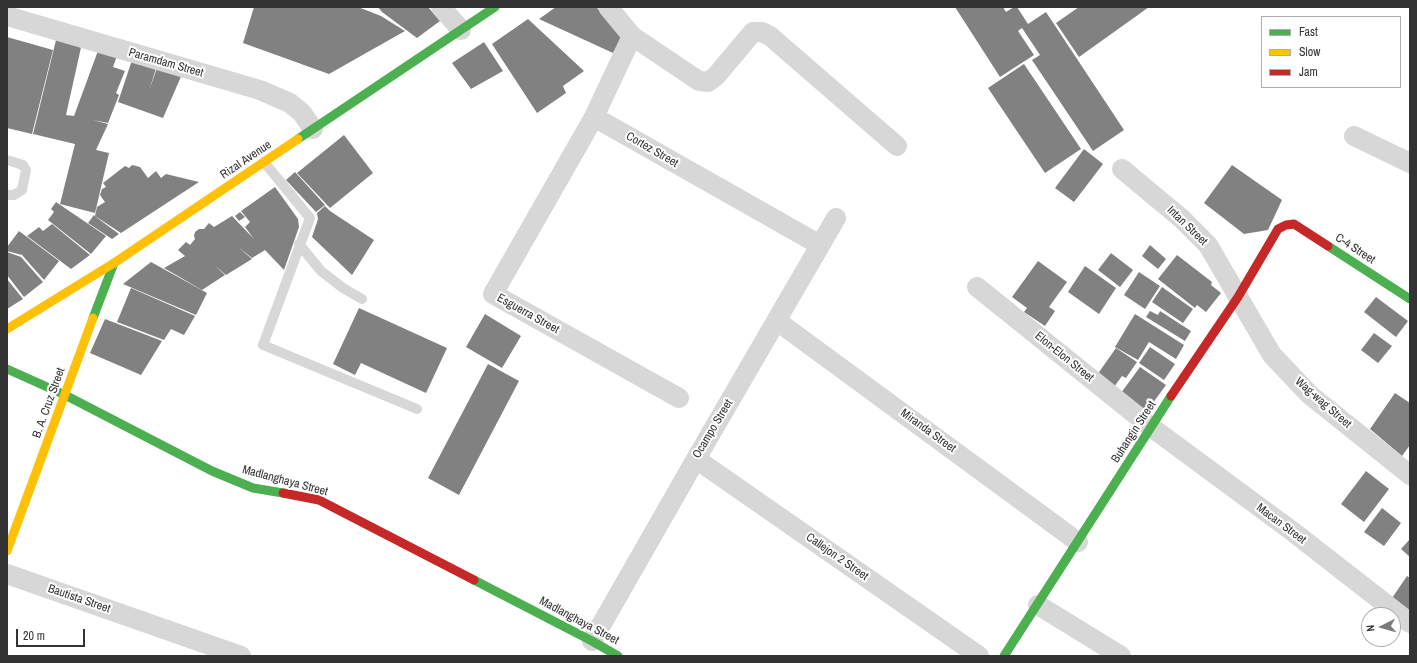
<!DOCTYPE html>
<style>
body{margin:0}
#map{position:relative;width:1417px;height:663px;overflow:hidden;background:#fff;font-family:"Archivo Narrow",sans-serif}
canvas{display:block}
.frame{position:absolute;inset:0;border:8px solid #333;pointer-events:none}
.legend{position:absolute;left:1261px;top:16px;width:140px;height:72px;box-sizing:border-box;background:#fff;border:1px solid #adadad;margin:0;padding:5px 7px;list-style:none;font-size:12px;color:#333}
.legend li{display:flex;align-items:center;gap:8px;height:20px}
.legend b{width:20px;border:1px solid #adadad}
.north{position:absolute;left:1361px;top:607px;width:40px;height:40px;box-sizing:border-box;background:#fff;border:1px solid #adadad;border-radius:50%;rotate:264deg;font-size:11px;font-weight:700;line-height:16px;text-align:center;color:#333}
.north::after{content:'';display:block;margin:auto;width:14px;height:18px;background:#7a7a7a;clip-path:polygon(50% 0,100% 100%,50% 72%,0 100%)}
.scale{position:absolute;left:16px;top:629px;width:69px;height:18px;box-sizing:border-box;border:2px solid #333;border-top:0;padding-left:5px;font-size:12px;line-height:14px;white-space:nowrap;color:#333;-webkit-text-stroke:3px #fff;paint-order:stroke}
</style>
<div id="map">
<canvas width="1417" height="663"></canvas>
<div class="frame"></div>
<ul class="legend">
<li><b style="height:5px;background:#4caf50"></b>Fast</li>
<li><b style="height:5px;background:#ffc107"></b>Slow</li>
<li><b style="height:5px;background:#c62828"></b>Jam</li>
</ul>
<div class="north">N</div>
<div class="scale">20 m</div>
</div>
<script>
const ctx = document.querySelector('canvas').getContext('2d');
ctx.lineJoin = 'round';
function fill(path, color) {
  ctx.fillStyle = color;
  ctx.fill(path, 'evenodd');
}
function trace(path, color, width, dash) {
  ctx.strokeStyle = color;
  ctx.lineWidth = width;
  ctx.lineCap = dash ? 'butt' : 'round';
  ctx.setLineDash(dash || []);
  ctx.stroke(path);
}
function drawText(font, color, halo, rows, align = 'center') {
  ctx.font = font + ' "Archivo Narrow",sans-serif';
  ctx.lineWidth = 4;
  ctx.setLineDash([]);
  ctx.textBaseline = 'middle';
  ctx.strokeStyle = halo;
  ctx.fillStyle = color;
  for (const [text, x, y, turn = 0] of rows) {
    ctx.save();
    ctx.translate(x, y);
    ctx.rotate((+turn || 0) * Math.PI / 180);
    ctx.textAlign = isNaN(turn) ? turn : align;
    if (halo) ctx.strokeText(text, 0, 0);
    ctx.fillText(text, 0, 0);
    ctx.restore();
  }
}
fill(new Path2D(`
 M254 7H358L381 16 405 31 329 74 243 43Z
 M378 7H428L440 21 417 38 382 12Z
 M556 7H596L624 35 613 53 539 19Z
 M955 7H1003L1006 12 1014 7H1017L1028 24 1046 12 1124 130 1093 151 1032 60 1040 55 1022 28 1018 31 1034 55 1000 77Z
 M1079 7H1149L1079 57 1056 23Z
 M528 19 584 71 563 86 566 93 537 113 492 44Z
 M57 36 82 43 66 115 74 116 99 48 118 53 113 67 125 71 116 93 119 95 108 123 93 120 108 124 96 150 109 153 95 213 60 204 75 144 33 134Z
 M7 37 53 50 32 134 7 128Z
 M484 42 503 71 471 89 452 63Z
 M133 57 157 65 149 91 158 65 183 72 163 118 118 102Z
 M1024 64 1081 149 1045 173 988 88Z
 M344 135 373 173 330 208 297 173Z
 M1084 149 1103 164 1074 202 1055 188Z
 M132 165 140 167 148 178 156 171 161 178 166 174 199 182 121 233 95 216 97 207 105 202 100 195 102 189 106 187 103 183 125 166 129 168Z
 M1232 165 1282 200 1268 230 1244 234 1204 203Z
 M295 172 325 205 316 212 286 180Z
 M275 187 298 219 299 227 284 270 265 250 252 258 237 246 252 259 226 275 214 265 225 275 202 290 164 268 185 256 178 250 186 242 190 245 195 239 194 236 195 232 199 229H204L209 223 214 227 232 216 254 239 245 227 250 222 241 211Z
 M56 202 106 236 91 254 48 220 54 212 51 209Z
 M325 206 330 211 374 240 352 275 312 237 318 219 317 213Z
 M240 212 245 217 239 221 235 216Z
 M94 215 96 217 119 234 112 239 88 223Z
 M52 224 90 255 71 269 27 236 39 227 43 231Z
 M19 231 59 261 44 280 22 255 7 251V247Z
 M1150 245 1166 259 1158 269 1142 256Z
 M7 252 21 257 43 282 24 297 7 275Z
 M1111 253 1133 270 1120 287 1098 270Z
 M1177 255 1212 282 1211 285 1221 293 1206 312 1197 305 1195 308 1158 279Z
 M1038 261 1067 282 1049 307 1055 311 1045 326 1024 312 1027 308 1012 297Z
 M151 262 207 293 196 315 123 284Z
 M1085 266 1116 288 1099 314 1068 292Z
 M1139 272 1160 286 1145 309 1124 295Z
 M7 279 23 299 7 309Z
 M1162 287 1193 309 1183 323 1152 302Z
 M131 288 195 316 184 335 171 329 164 340 117 322Z
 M1376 297 1408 321 1396 337 1364 312Z
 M359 308 447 348 426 393 361 363 355 375 333 364Z
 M1150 311 1158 315 1160 311 1191 331 1185 341 1146 317Z
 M485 314 521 336 502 368 466 347Z
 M1135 314 1184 345 1176 359 1149 342 1138 360 1115 347Z
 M105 319 162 341 141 375 90 353Z
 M1374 333 1392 346 1378 363 1361 350Z
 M1150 347 1175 364 1164 380 1139 363Z
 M1116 348 1137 362 1126 378 1122 376 1114 387 1097 375Z
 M488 364 519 381 459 495 428 478Z
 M1140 367 1166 385 1147 411 1121 393Z
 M1395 393 1410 403V445L1402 456 1370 429Z
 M1366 471 1389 489 1364 522 1341 504Z
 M1382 508 1401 523 1384 546 1364 532Z
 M1410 539V557L1401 549Z
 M1407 576 1410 578V620L1388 604Z`), '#818181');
trace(new Path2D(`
 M7 160 23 165 26 170 22 190 14 195H7
 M264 162 310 218 263 345 417 409
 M299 244 321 271 343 288 362 299`), '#d7d7d7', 10);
trace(new Path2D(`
 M441 7 461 30
 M608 7 632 36 699 81 708 82 716 76 753 32H762L770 36 897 146
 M7 16 260 90 290 103 302 113 313 129
 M632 36 594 117 820 245
 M594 117 493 294 679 398
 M1354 136 1410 163
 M1122 169 1182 219 1208 245 1272 355 1310 395 1410 475
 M977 287 1151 427 1292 531 1410 623
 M777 321 1078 542
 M696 459 979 656
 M7 574 241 656
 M1038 605 1121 656
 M592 641 696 459 836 218`), '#d7d7d7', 20);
trace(new Path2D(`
 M298 139 495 7
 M1328 246 1410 299
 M93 318 114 263
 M7 369 65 395 212 471 253 488 283 493
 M474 580 592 641 618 656
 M1004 656 1171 396`), '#4caf50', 9);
trace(new Path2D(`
 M7 329 114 263 298 139
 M7 551 93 318`), '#ffc107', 9);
trace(new Path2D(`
 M1171 396 1238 297 1278 229 1286 225 1294 224 1328 246
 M283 493 319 500 474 580`), '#c62828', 9);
drawText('12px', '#333', '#fff', [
 ["Paramdam Street",166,63,16],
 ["Cortez Street",652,150,30],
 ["Rizal Avenue",246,160,-34],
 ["Intan Street",1187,226,44],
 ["C-4 Street",1355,249,33],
 ["Esguerra Street",528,314,29],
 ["Elon-Elon Street",1064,357,39],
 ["B. A. Cruz Street",49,403,-70],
 ["Wag-wag Street",1323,403,41],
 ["Ocampo Street",713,429,-59],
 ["Miranda Street",928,431,36],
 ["Buhangin Street",1134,432,-57],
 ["Madlanghaya Street",285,481,15],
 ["Macan Street",1281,524,37],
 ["Callejon 2 Street",837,557,35],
 ["Bautista Street",79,599,19],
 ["Madlanghaya Street",579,621,28]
]);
</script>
